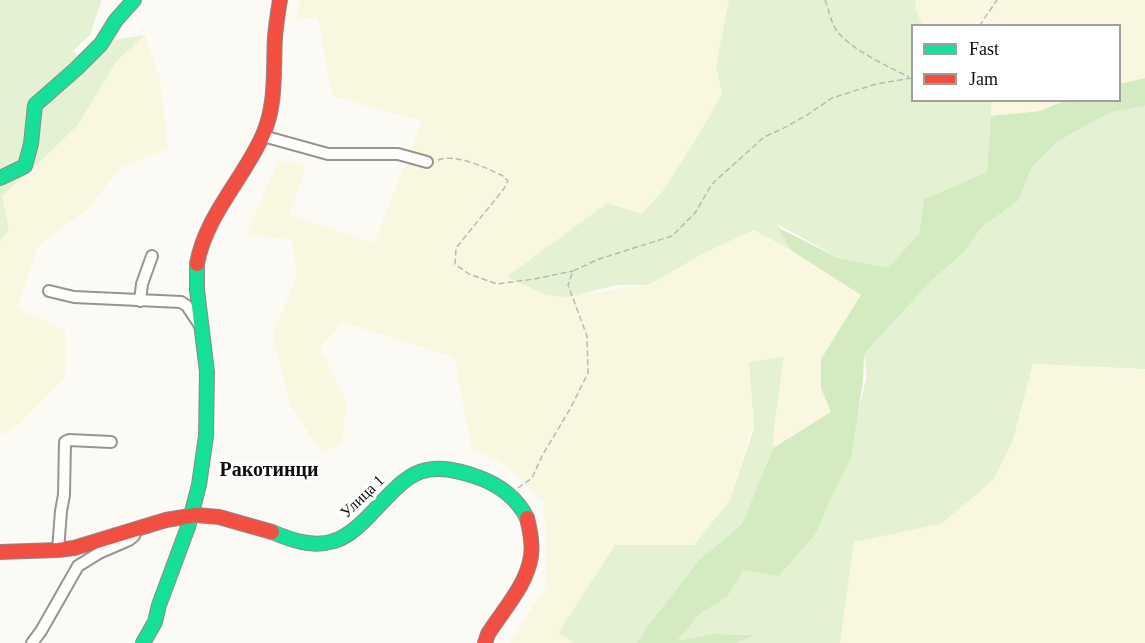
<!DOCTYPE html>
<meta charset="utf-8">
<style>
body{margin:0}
#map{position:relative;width:1145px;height:643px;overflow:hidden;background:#fcfaf4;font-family:"Times New Roman",serif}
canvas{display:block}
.legend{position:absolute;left:911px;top:24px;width:210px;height:78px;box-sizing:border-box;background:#fff;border:2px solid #9f9f9f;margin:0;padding:8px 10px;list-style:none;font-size:18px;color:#0f0f0f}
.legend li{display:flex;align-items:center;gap:12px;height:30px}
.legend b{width:30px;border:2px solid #9f9f9f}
</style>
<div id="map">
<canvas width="1145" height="643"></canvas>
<ul class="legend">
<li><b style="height:8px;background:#16e098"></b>Fast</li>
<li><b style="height:8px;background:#f24e42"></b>Jam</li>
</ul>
</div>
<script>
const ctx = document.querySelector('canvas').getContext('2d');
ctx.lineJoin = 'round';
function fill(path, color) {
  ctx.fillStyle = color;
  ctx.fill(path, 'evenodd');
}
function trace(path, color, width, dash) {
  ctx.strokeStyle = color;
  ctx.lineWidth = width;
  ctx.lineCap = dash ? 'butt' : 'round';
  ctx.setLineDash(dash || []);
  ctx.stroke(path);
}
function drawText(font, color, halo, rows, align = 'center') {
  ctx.font = font + ' "Times New Roman",serif';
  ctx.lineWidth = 6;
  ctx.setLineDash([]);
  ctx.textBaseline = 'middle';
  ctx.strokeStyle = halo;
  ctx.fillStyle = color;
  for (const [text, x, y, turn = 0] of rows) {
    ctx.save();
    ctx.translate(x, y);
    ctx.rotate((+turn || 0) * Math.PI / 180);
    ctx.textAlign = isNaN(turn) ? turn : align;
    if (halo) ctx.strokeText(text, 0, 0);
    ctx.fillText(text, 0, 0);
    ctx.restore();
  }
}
fill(new Path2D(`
 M300 0H729L716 66 722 94 699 134 665 188 642 214 607 203 508 277 568 296 648 285 701 254 754 230 822 270 862 295 821 359 831 412 773 448 774 428 784 358 749 362 753 425 730 500 694 545H615L558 634 574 643H510L547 584 544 502 503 463 472 449 454 357 342 322 320 349 347 401 342 443 321 453 290 404 272 336 297 277 292 240 246 234 279 160 306 166 289 215 374 243 422 121 332 96 318 17 296 20Z
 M915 0H1145V78L1120 84V26L987 25 981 18 972 25H922L916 9Z
 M145 35 160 78 168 149 121 167 89 208 39 245 17 308 65 330V377L19 425 0 435V241L9 229 2 196 44 158 77 126 116 62Z
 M992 101H1064L1040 111 991 116Z
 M1033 364 1145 370V643H840L854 542 941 524 1013 440Z`), '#f9f7e0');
fill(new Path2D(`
 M0 0H102L90 35 73 51 87 63 114 40 145 35 116 62 77 126 44 158 2 196 9 229 0 241Z
 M729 0H915L916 9 922 25 912 26V100L992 101 987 172 924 199 919 235 888 269 839 258 777 224 792 251 754 230 706 252 648 285H617L568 297 546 295 507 277 607 203 642 214 665 188 699 134 722 94 716 66Z
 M1145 106V369L1033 364 1013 440 993 480 941 524 854 542 840 643H736L753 635 713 634 676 642 700 614 727 597 744 570 816 533 830 500 851 459 857 415 867 376 864 354 931 281 963 253 982 227 1018 201 1029 166 1057 142 1109 113Z
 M784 357 774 428 773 448 742 524 698 561 644 631 637 643H574L558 633 615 545H694L730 500 754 428 749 362Z`), '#e4f2d3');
fill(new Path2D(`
 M1145 78V106L1109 113 1057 142 1031 168 1018 201 982 227 963 253 931 281 864 354 863 380 851 459 830 500 816 533 779 576 744 570 727 597 700 614 677 641 713 634 754 635 736 643H637L644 631 698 561 742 524 773 448 831 412 821 388V359L861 295 792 251 777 227 838 258 888 268 919 234 924 199 987 172 991 116 1040 111 1064 101 1120 100V84Z`), '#d4eac1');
const street = new Path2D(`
 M263 136 328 154H398L427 162
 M49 291 74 297 181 302 187 306 201 327
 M140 301 142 284 152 256
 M58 550 61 511 64 495 65 442 69 440 111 442
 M32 643 41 631 78 566 99 553 129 540 134 536 136 530`);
const fast = new Path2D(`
 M0 178 25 166 31 144 35 105 76 69 101 44 116 20 134 0
 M272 532C291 540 313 548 334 541 347 537 357 528 367 518 407 477 418 455 480 478 501 486 517 498 527 518
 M143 643 155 622 159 605 188 527 199 485 206 436 207 372 197 290V264`);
const jam = new Path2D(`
 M197 264C205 217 243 179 262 137 277 105 273 71 275 37 276 25 278 12 280 0
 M0 552 58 550 74 548 166 520 196 515 219 517 272 532
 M485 643 488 634C503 610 527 585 531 556 533 543 530 530 527 518`);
trace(street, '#969592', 14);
trace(fast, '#8c8b89', 16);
trace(jam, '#8c8b89', 16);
trace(new Path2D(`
 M825 0C829 10 831 23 837 31 850 49 889 67 909 77
 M979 26 997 0
 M438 160C455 153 487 168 503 176L508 181 503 190 456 248 455 264 469 274 497 284 534 279 573 271
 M518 488 532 478 542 456 570 409 588 373 587 336 568 285 573 271 599 259 672 236 695 213 712 184 764 137 782 129 807 115 832 98 876 84 912 78`), '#b9b9b8', 1.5, [6, 3]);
trace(street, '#fffefd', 10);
trace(fast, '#16e098', 14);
trace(jam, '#f24e42', 14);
drawText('16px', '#0f0f0f', '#fff', [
 ["Улица 1",363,497,-44]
]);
drawText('bold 20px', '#0f0f0f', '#fff', [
 ["Ракотинци",269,471]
]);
</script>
